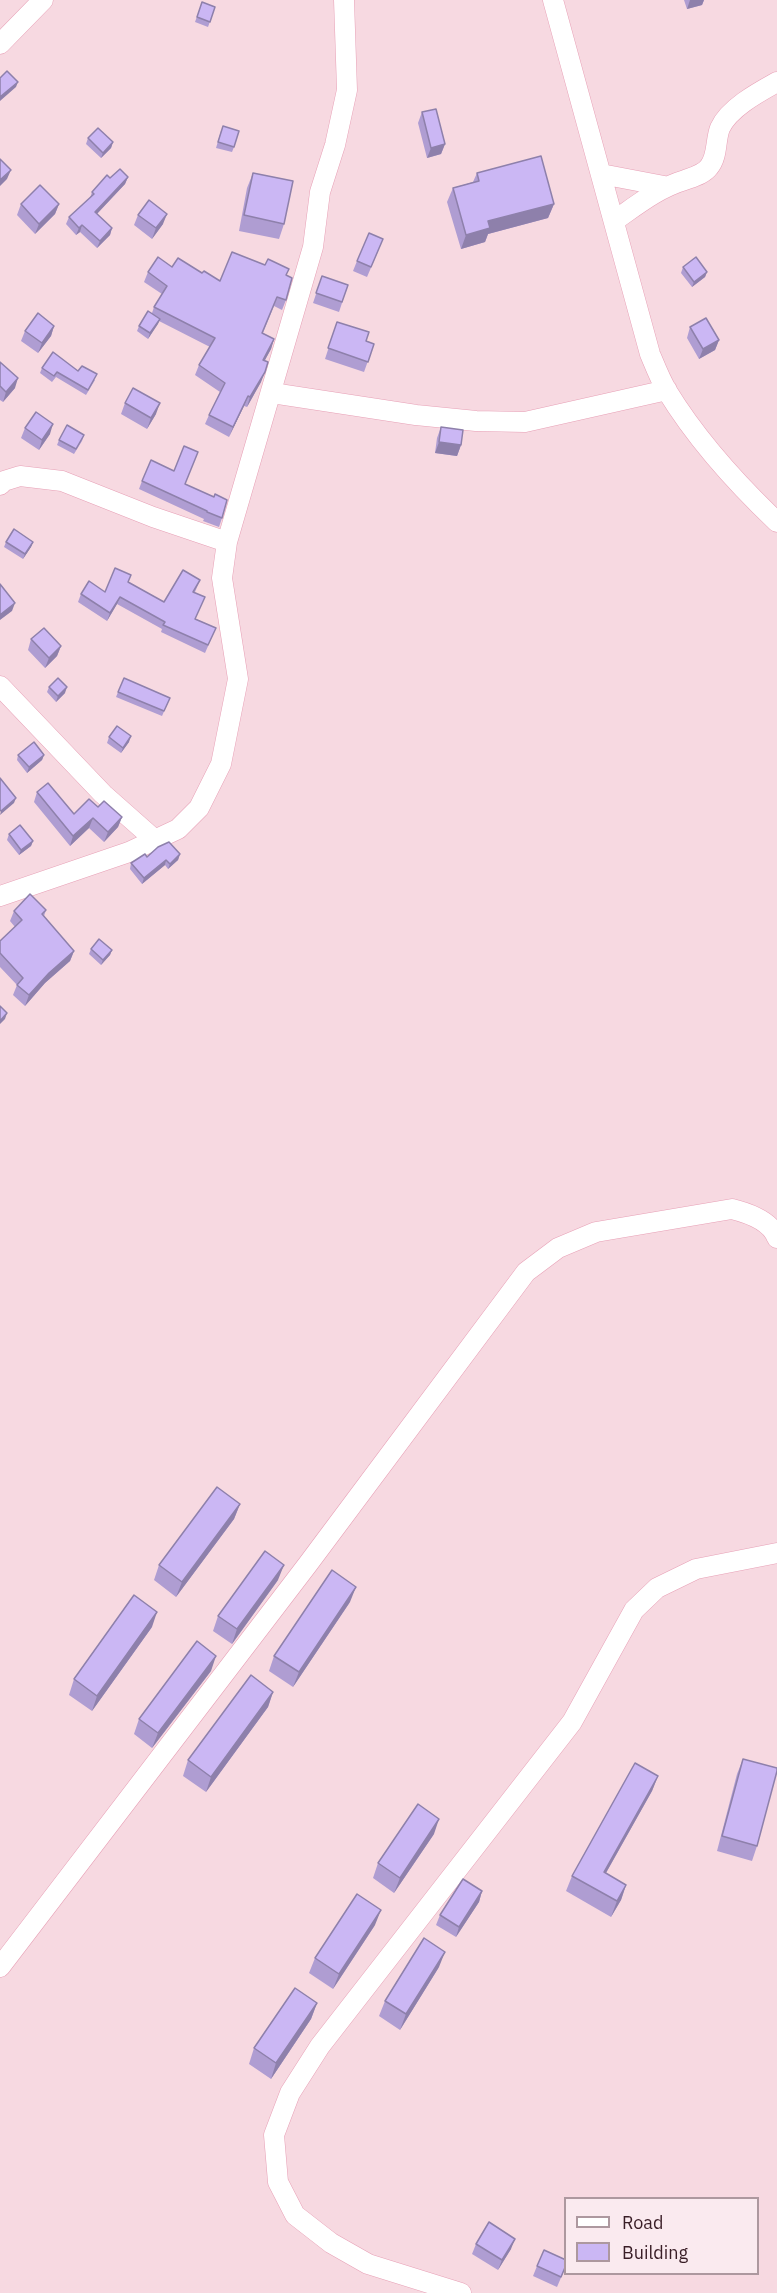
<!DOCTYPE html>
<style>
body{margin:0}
#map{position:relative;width:777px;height:2293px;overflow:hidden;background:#f7d9e1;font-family:"IBM Plex Sans",sans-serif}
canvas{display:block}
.legend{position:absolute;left:564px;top:2197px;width:195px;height:78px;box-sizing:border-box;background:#faeaef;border:2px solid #ad989f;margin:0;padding:8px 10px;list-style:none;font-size:18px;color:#391d26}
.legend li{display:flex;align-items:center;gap:12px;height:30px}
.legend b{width:30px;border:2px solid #ad989f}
</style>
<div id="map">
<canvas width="777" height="2293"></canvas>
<ul class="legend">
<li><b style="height:8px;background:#fff"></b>Road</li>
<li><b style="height:16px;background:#cbb7f4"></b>Building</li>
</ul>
</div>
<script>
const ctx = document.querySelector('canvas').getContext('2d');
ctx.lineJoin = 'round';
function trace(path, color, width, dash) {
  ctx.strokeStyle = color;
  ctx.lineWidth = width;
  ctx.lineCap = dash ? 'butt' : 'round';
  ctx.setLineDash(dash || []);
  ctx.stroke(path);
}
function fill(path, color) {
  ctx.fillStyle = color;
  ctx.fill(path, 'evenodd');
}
const street = new Path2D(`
 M553 0 650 354C655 366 660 379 667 391 697 440 736 483 777 522
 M0 44 43 0
 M601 174 664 186
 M614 221C637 205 658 188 685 180 693 177 704 174 709 167 718 156 715 141 720 128 729 108 759 92 777 82
 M272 393 416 415 476 421 525 422 667 390
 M0 485 4 481 20 476 62 481 153 517 227 542
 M0 686 103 794 155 840
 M0 896 129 852 178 829 199 808 221 764 238 679 222 578 227 542 313 247 320 192 335 145 347 90 344 0
 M0 1967 308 1564 526 1272 558 1248 596 1232 732 1209C748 1213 771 1221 777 1238
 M461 2293 368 2264 331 2243 295 2215 278 2182 274 2135 290 2093 320 2046 572 1722 634 1610 657 1588 696 1569 777 1553`);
trace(street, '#e7a0b6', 21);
trace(street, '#fff', 20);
fill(new Path2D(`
 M684 0H704L702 5 687 9Z
 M202 2 215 7 208 27 195 22Z
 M422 112 445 144 441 154 427 158 418 123Z
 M221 131 234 147 232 152 216 148Z
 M88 138 113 142 111 148 101 158 86 144Z
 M253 173 284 224 279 239 239 231 247 188Z
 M477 173 554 204 548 218 488 234 485 242 461 249 447 202 453 188 473 182Z
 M128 177 125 184 97 214 112 228 110 235 97 248 80 232 76 235 66 224 69 217 90 198 92 192 110 178Z
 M21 204H59L55 214 35 234 17 215Z
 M138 215 163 224 152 239 134 225Z
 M379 249 367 277 353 271 357 261Z
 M172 267 202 273 220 281 286 275V300L282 310 274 306 263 333 274 339 271 349 265 360 261 382 247 407 244 406 229 437 205 424 209 415 220 392 195 375 199 365 210 347 159 321 148 339 137 331 139 326 152 313 154 307 162 294 144 282 148 272Z
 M683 267 707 272 705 277 692 287 681 273Z
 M322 276 348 285 339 312 313 303Z
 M337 322 366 341 374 344 364 372 325 359Z
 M54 326 51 336 38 353 21 341 25 331Z
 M690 327 719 340 715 350 699 359 687 338Z
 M0 362 15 388 3 402 0 400Z
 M42 368 78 371 95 380 86 395 56 377 52 382 40 373Z
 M125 403 156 414 147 429 121 414Z
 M441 427 461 445 457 456 435 453 437 438Z
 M25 428 50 434 39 450 21 438Z
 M84 435 82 441 74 454 57 445 59 440Z
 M142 481 222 518 219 527 203 521 204 519 139 489Z
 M6 542H33L31 547 23 559 4 547Z
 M200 580 195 592 196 619 216 628 205 653 161 632 162 629 117 604 107 621 78 602 81 594 105 592 129 583 164 602Z
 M31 639 61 646 57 656 45 668 28 650Z
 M49 687 65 693 56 702 47 692Z
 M118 692 170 698 162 716 116 697Z
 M109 737 129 742 121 753 107 743Z
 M18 755H44L42 760 27 773 17 760Z
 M37 792 74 814 98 807 122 817 118 827 104 842 89 828 70 846 34 802Z
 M9 834 33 841 31 846 19 855 7 840Z
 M180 854 178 860 168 869 165 865 142 884 130 869 131 863 147 857Z
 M46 910 44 916 74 951 70 961 45 983 25 1006 13 995 17 985 0 967V941L15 927 10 921 14 911Z
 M91 949 112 950 110 955 101 965 89 954Z
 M240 1504 234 1519 176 1597 154 1580 159 1565Z
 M278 1580 232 1644 213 1631 218 1616Z
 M350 1602 293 1687 269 1671 274 1656Z
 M152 1627 92 1711 69 1695 74 1679Z
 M211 1671 152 1748 134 1734 139 1719Z
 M273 1692 268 1707 206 1792 183 1776 188 1760Z
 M743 1759 757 1846 752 1861 717 1851 737 1774Z
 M658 1776 652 1791 606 1873 626 1885 621 1900 611 1917 566 1891 572 1876Z
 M434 1834 394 1893 373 1878 378 1863Z
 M482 1891 479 1902 456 1937 436 1925 440 1915Z
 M375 1925 333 1989 309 1973 315 1958Z
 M439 1967 400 2030 379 2016 385 2001Z
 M317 2003 311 2019 271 2079 249 2064 254 2048Z
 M476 2244 511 2249 498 2270 472 2254Z
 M537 2266H566L557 2287 533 2276Z`), '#af9dd2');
fill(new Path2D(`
 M690 0H704L702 5 687 9Z
 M18 82 16 87 0 101V97Z
 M113 142 111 148 101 158 103 153Z
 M445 144 441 154 427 158 431 148Z
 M11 170 7 179 0 186V180Z
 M128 177 125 184 92 219 95 212Z
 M59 204 55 214 35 234 39 224Z
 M554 204 548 218 488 234 485 242 461 249 466 235 488 221Z
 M167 214 163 224 152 239 156 228Z
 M82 225 80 232 76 235 79 228Z
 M112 228 110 235 97 248 100 241Z
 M707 272 705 277 692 287 694 282Z
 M160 319 158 324 148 339 150 333Z
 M54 326 51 336 38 353 42 343Z
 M274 339 271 349 260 369 263 360Z
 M719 340 715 350 699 359 703 349Z
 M265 372 261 382 247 407 250 397Z
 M18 378 15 388 3 402 6 392Z
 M248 396 244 406 229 437 233 427Z
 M160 403 156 414 147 429 151 418Z
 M53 424 50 434 39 450 42 440Z
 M439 442 461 445 457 456 435 453Z
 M33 542 31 547 23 559 25 554Z
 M120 597 117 604 107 621 110 613Z
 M15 603 12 611 0 620V615Z
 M61 646 57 656 45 668 49 658Z
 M67 687 65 693 56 702 58 696Z
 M131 736 129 742 121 753 123 748Z
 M44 755 42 760 27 773 29 767Z
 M16 798 14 803 0 815 1 811Z
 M122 817 118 827 104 842 108 832Z
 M93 818 89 828 70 846 73 836Z
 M33 841 31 846 19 855 21 850Z
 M180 854 178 860 168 869 170 864Z
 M166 860 165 865 142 884 144 878Z
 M112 950 110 955 101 965 103 960Z
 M74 951 70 961 45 983 25 1006 29 995 49 973Z
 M7 1013 5 1019 0 1024V1021Z
 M240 1504 234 1519 176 1597 182 1582Z
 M284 1565 278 1580 232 1644 237 1629Z
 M356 1587 350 1602 293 1687 299 1672Z
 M157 1612 152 1627 92 1711 97 1696Z
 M216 1656 211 1671 152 1748 158 1733Z
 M273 1692 268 1707 206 1792 211 1777Z
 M658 1776 652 1791 598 1887 604 1872Z
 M439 1819 434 1834 394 1893 400 1878Z
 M626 1885 621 1900 611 1917 617 1901Z
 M482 1891 479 1902 456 1937 459 1927Z
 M381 1910 375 1925 333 1989 339 1974Z
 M445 1952 439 1967 400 2030 406 2014Z
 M317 2003 311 2019 271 2079 276 2063Z
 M515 2239 511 2249 498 2270 502 2260Z`), '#8e80ab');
const building = new Path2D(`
 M202 2 215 7 210 22 197 17Z
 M7 71 18 82 0 97V78Z
 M436 109 445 144 431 148 422 112Z
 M223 126 239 131 234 147 218 142Z
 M98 128 113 142 103 153 88 138Z
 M541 156 554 204 488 221 490 228 466 235 453 188 479 181 477 173Z
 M0 159 11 170 0 180Z
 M120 169 128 177 95 212 112 228 100 241 82 225 79 228 69 217 94 194 92 192 107 175 110 178Z
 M253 173 293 181 284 224 244 215Z
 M40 185 59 204 39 224 21 204Z
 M149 200 167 214 156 228 138 215Z
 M369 233 383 239 371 267 357 261Z
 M232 252 265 265 268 259 289 269 286 275 292 278 286 300 277 297 262 333 274 339 263 360 268 362 265 372 250 397 248 396 233 427 209 415 225 383 199 365 215 338 154 307 167 286 148 272 158 257 172 267 178 258 202 273 204 271 220 281Z
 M696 257 707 272 694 282 683 267Z
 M322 276 348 285 342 302 316 293Z
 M148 311 160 319 150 333 139 326Z
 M38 313 54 326 42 343 25 331Z
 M706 318 719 340 703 349 690 327Z
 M337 322 369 332 366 341 374 344 368 362 328 348Z
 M53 352 78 371 82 366 97 374 88 390 57 372 54 376 42 368Z
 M0 362 18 378 6 392 0 386Z
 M133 388 160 403 151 418 125 403Z
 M36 412 53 424 42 440 25 428Z
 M67 425 84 435 76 449 59 440Z
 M441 427 463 430 461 445 439 442Z
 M184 446 198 452 185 484 214 497 215 494 227 500 222 518 207 512V511L142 481 151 460 174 471Z
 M14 529 33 542 25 554 6 542Z
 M115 568 131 575 128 582 164 602 183 570 200 580 193 592 205 597 195 619 216 628 208 645 163 625 165 622 120 597 110 613 81 594 89 581 105 592Z
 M0 584 15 603 0 615Z
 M44 628 61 646 49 658 31 639Z
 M58 678 67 687 58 696 49 687Z
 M124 678 170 698 164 711 118 692Z
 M117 726 131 736 123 748 109 737Z
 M34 742 44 755 29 767 18 755Z
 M0 778 16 798 1 811 0 810Z
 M48 783 74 814 89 799 98 807 104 801 122 817 108 832 93 818 73 836 37 792Z
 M20 825 33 841 21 850 9 834Z
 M169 842 180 854 170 864 166 860 144 878 131 863 145 854 147 857 158 847Z
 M30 894 46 910 42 914 74 951 49 973 29 995 17 985 23 978 0 953V941L22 920 14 911Z
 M99 939 112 950 103 960 91 949Z
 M0 1006 7 1013 0 1021Z
 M217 1487 240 1504 182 1582 159 1565Z
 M265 1551 284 1565 237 1629 218 1616Z
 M332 1570 356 1587 299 1672 274 1656Z
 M134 1595 157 1612 97 1696 74 1679Z
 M197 1641 216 1656 158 1733 139 1719Z
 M251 1675 273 1692 211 1777 188 1760Z
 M743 1759 777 1768V1771L757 1846 722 1836Z
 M635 1763 658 1776 604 1872 626 1885 617 1901 572 1876Z
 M418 1804 439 1819 400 1878 378 1863Z
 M463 1879 482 1891 459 1927 440 1915Z
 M357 1894 381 1910 339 1974 315 1958Z
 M424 1938 445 1952 406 2014 385 2001Z
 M295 1988 317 2003 276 2063 254 2048Z
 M489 2222 515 2239 502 2260 476 2244Z
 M544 2250 566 2260V2265L561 2277 537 2266Z`);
fill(building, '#cbb7f4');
trace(building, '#8e80ab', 1.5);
</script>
